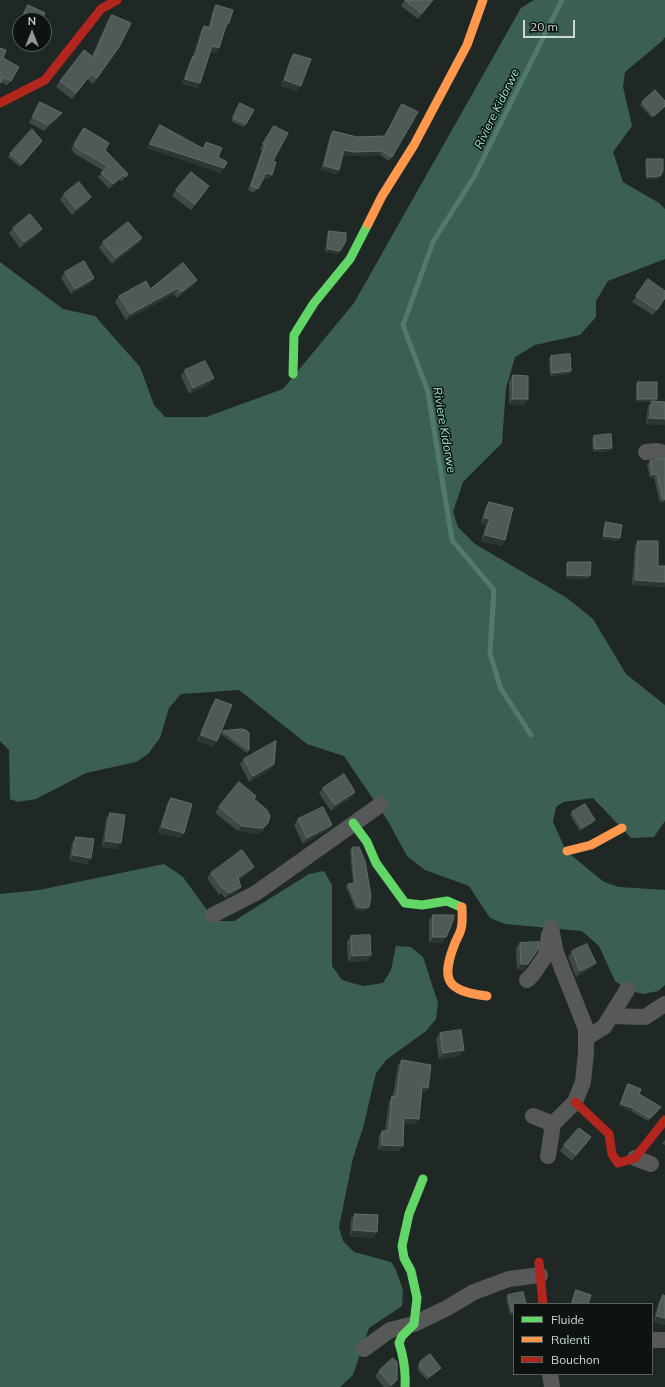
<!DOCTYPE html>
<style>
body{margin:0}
#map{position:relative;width:665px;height:1387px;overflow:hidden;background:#202825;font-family:Mulish,sans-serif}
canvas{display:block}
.legend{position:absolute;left:513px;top:1303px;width:140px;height:72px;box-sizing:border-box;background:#0c1310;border:1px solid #59615e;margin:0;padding:5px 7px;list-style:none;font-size:12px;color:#ccd6d2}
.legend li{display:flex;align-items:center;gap:8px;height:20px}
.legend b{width:20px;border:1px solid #59615e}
.north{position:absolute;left:12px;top:12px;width:40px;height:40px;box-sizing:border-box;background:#0c1310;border:1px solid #59615e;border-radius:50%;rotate:0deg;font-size:11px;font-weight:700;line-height:16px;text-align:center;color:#ccd6d2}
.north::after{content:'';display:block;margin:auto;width:14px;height:18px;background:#909995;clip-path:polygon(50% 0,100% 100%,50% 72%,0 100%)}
.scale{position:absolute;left:523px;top:20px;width:52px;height:18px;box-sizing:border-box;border:2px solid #ccd6d2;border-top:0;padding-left:5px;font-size:12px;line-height:14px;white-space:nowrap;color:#ccd6d2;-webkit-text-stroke:3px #0c1310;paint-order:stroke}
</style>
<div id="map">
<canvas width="665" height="1387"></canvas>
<ul class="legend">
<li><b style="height:5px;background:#63d668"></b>Fluide</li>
<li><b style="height:5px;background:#ff974d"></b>Ralenti</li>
<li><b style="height:5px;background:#b3261e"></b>Bouchon</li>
</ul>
<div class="north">N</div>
<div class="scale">20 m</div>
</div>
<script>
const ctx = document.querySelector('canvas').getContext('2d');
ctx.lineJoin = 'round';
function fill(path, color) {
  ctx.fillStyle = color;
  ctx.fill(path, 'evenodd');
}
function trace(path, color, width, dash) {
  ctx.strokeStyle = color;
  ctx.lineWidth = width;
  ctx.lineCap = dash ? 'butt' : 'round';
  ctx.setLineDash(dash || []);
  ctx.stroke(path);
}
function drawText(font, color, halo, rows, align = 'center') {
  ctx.font = font + ' Mulish,sans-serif';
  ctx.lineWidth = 3;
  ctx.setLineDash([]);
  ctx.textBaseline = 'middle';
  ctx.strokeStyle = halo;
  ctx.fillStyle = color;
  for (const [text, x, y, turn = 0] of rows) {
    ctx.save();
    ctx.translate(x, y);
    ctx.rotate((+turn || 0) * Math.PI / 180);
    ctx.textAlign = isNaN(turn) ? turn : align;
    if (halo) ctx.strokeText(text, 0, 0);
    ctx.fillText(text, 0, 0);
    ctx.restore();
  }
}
fill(new Path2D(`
 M534 0H665V37L662 41 625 72 623 87 632 126 613 152 623 182 659 203 665 209V259L608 281 596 301V317L580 335 535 345 515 357 506 388 502 443 463 482 453 512 458 527 475 544 567 598 593 619 626 674 665 705V821L654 837 631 838 593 798 563 802 556 807 553 822 566 851 604 882 619 887 665 890V985L658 991 643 994 627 990 615 981 599 946 582 931 505 924 490 918 469 886 425 870 407 856 388 821 344 756 307 744 239 690 181 694 169 708 160 738 148 754 136 762 86 773 36 799 18 802 10 799 9 750 0 741V262L63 309 95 316 140 367 154 405 165 417H206L283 389 354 303 521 8Z
 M164 864 183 877 215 921H234L309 874 324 871 332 885V966L342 980 363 986 383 983 391 970 396 946 411 947 423 957 438 1003 436 1019 426 1031 386 1060 376 1073 363 1128 353 1158 339 1227 343 1241 354 1252 391 1262 395 1268 403 1290 402 1306 369 1328 353 1375 340 1387H0V894L39 890Z`), '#3b6053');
trace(new Path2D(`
 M531 735 500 687 490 653 494 590 452 540 428 392 403 325 434 240 474 177 562 0`), '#527a6a', 5);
trace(new Path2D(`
 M646 452 657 451 665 453
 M213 915 256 893 380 805
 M527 980 533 974 546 955 549 935
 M611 1016 645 1017 665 1004
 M586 1038 604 1027 627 990
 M533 1116 553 1124
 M548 1156 553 1124 575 1102 583 1082 586 1052V1029L556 953 551 928
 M635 1158 651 1164
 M652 1340H665
 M364 1349 390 1330 414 1324 447 1308 474 1292 509 1279 540 1275
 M550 1374 552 1387`), '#565957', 16);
trace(new Path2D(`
 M293 374 294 335 314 303 350 259 368 224
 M353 823 367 842 376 863 405 903 422 905 447 901 461 907
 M405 1387C406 1371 404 1358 399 1343L402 1336 414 1324 417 1298 411 1271 404 1258 402 1246 409 1214 423 1179`), '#63d668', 9);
trace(new Path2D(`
 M368 224 382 196 414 145 467 45 483 0
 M567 851 591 845 622 828
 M461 907H462C462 914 463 922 461 929 460 934 457 938 455 943 440 981 447 991 487 996`), '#ff974d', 9);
trace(new Path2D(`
 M0 103 45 80 101 9 117 0
 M575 1102 609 1134 612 1154 618 1163 635 1158 665 1120
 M539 1262 543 1304`), '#b3261e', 9);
fill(new Path2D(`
 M405 0H433L418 19 401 6Z
 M28 5 42 20H20L24 11Z
 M216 5 229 23 226 28H225L216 53 210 52 200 83 197 88 182 84 190 61 193 56 201 31 204 26 208 27 213 10Z
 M112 15 119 47 93 84 87 79 72 99 56 87 60 81 92 56 108 20Z
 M20 21V34L15 32Z
 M0 48 3 58 11 81 7 85 1 82 0 84Z
 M294 54 301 86 297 91 281 86 290 59Z
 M665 101V107L652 118 640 105 642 102Z
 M40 102 58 118 44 131 29 123 36 108Z
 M240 103 246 124 244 127 231 121Z
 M402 104 392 157 389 161 380 155 352 156 343 154 339 170 337 174 321 170 330 135 333 131 357 137 384 136Z
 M160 125 202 148 206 142 218 157 221 173 147 148Z
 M274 126 273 161 269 179 264 178 254 193 248 190 262 150 260 149Z
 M84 128 128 174 122 181 119 180 109 189 98 177 104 171 75 154 71 149Z
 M40 144 20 167 8 157 10 154Z
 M647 159 663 171 658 179H646L645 162Z
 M176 190 205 192 191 210 172 196Z
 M64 194 91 197 87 203 72 215 60 200Z
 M13 228 38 235 20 248 9 233Z
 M329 231 340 251 338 254 325 252 327 234Z
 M142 238 138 244 112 264 99 248 103 242Z
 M65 272 94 278 90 284 71 294 61 278Z
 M648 279 665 298 653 315 632 302Z
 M197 280 193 286 177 298 174 294 126 320 115 302 119 296 150 289Z
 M551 356 571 371 569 374 550 376 549 359Z
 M185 370 210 384 189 394 181 376Z
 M513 375 528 399 524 405 509 404V381Z
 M638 382 657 399 655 401 665 402V425L646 424 648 406 651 402H636V384Z
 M594 436 612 448 610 451 593 452 592 439Z
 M665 459V502L660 503 654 477 650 478 647 465 650 461Z
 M489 502 505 540 501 546 481 541 486 524 481 523 485 508Z
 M606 522 620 538 618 541 602 539 604 525Z
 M638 541 658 566H665V587L632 585 635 546Z
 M568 562 588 579 566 578V564Z
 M216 699 213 747 197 741 212 705Z
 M223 731 249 750 247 753 221 734Z
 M244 759 274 764 270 770 249 782 240 764Z
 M323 788 355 792 351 798 331 811 319 793Z
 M171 798 184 833 180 838 158 833 167 804Z
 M254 799 264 829 259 834H255L238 831 215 813 219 807Z
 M572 812 595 820 593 823 580 831 570 815Z
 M110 813 117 849 102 847 106 819Z
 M298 819 328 830 303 844 294 825Z
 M76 837 91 858 87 864 69 861 72 843Z
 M352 848 367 909 363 911 356 910 346 887 348 884H353L350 851Z
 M250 872 239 880 237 892 225 898 221 893 219 895 207 878 211 873Z
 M433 915 442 943H429V920Z
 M351 936 371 955 367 961 348 962 347 942Z
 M520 943 524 970H517L516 948Z
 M572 951 592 968 576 977 568 957Z
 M440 1033 460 1056 439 1059 436 1039Z
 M402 1060 428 1088 424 1093H422L419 1119 415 1124 404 1123 399 1151 378 1150 379 1136 382 1131H385L389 1102 392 1096H393L398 1065Z
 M628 1084 659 1110 648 1121 631 1111 619 1106 626 1087Z
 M591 1137 572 1161 560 1151 564 1145Z
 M665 1140V1145L662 1143Z
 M355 1214 377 1232 373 1238 350 1236 351 1219Z
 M576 1290 588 1304H571L574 1293Z
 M508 1295 514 1304V1314L510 1315 506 1298Z
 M663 1295 665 1325 653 1322 659 1301Z
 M420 1362 441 1368 439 1370 427 1380 418 1370V1365Z
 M379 1371 397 1380 391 1387H384L375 1376Z`), '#3f4a46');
fill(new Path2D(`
 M227 23H229L226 28H223Z
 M19 26H20V34L15 32Z
 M212 46 219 48 216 53 208 51Z
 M185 79 200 83 197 88 182 84Z
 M285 80 301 86 297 91 281 86Z
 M665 106V107L652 118 654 116Z
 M62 113 58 118 44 131 48 125Z
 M150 144 224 168 221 173 147 148Z
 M344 150 382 151 380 155 352 156 342 153Z
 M324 166 339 170 337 174 321 170Z
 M266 173 272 175 269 179 263 178Z
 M123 175 119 180 109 189 113 184Z
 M660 176 658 179H646L648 177Z
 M91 197 87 203 72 215 76 209Z
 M42 229 38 235 20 248 24 242Z
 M142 238 138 244 112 264 116 258Z
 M328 249 340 251 338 254 325 252Z
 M94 278 90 284 71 294 75 289Z
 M197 280 193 286 177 298 181 292Z
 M178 288 174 294 126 320 130 314Z
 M571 371 569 374 550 376 552 373Z
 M214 378 210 384 189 394 193 388Z
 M513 399H528L524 405 509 404Z
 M638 399H657L655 402H636Z
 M650 418 665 419V425L646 424Z
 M612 448 610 451 593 452 595 449Z
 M657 474 654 477 650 478 652 475Z
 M665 499V502L660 503 663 500Z
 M485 518 490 519 486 524 481 523Z
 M485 535 505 540 501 546 481 541Z
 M604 536 620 538 618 541 602 539Z
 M568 575 590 576 588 579 566 578Z
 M636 580 665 582V587L632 585Z
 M201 735 217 741 213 747 197 741Z
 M274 764 270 770 249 782 253 776Z
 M355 792 351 798 331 811 335 805Z
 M595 820 593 823 580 831 582 828Z
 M268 823 264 829 259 834H255L238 831 242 826Z
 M332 825 328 830 303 844 307 838Z
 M162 827 184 833 180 838 158 833Z
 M106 841 121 843 117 849 102 847Z
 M73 855 91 858 87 864 69 861Z
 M254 867 250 872 234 884 238 878Z
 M241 887 237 892 225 898 229 893Z
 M358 907H369L367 909 363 911 356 910Z
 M433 937H446L442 943H429Z
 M539 948 524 970H517L521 964Z
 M371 955 367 961 348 962 352 956Z
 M596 963 592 968 576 977 580 971Z
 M464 1050 460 1056 439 1059 443 1053Z
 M422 1087 428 1088 424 1093 419 1092Z
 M621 1104 633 1108 631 1111 619 1106Z
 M404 1118 419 1119 415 1124 400 1123Z
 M591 1137 587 1143 572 1161 576 1155Z
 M382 1145 403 1146 399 1151 378 1150Z
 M354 1230 377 1232 373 1238 350 1236Z
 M512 1312H514V1314L510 1315Z
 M657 1316 665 1318V1325L653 1322Z
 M441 1368 439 1370 427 1380 429 1377Z
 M397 1380 393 1386 391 1387H390Z`), '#2c3632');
const building = new Path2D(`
 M405 0H433L422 13Z
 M28 5 45 13 42 20H22Z
 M216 5 233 10 229 23H227L219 48 212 46 200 83 185 79 193 56 195 57 204 26 210 28Z
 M112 15 131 23 119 47 97 78 91 74 76 93 60 81 84 50 93 57Z
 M0 48 6 50 3 58 19 67 11 81 4 77 0 83Z
 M294 54 311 59 301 86 285 80Z
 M655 90 665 101V106L654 116 642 102Z
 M40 102 62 113 48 125 33 117Z
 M240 103 254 110 246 124 233 118Z
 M402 104 418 112 392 157 382 151 354 152 344 150 339 170 324 166 333 131 357 137 385 136Z
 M160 125 204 149 206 142 222 148 218 157 227 162 224 168 150 144Z
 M274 126 288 133 273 161 276 162 272 175 266 173 258 189 251 186 265 145 263 144Z
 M84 128 109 143 105 150 128 174 126 177 123 175 113 184 101 173 108 166 78 149 74 145Z
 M32 129 42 141 22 164 10 154Z
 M647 159H663V171L660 176 648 177Z
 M191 172 209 186 195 204 176 190Z
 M79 182 91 197 76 209 64 194Z
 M30 214 42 229 24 242 13 228Z
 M128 222 142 238 116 258 103 242Z
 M329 231 346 233V241L340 251 328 249Z
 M84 261 94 278 75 289 65 272Z
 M183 263 197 280 181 292 178 288 130 314 119 296 146 281 150 289Z
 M648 279 665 291V298L657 310 636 296Z
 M570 354 571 371 552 373 551 356Z
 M205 361 214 378 193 388 185 370Z
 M513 375 528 376V399H513Z
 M638 382H657V399H638Z
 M652 401 665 402V419L650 418Z
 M611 434 612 448 595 449 594 436Z
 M665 459V499L663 500 657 474 652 475 650 461Z
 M489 502 513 508 505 540 485 535 490 519 485 518Z
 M606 522 622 525 620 538 604 536Z
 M638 541H658V566H665V582L636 580Z
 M568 562H591L590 576 568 575Z
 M216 699 232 705 217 741 201 735Z
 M242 729 246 730 249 733V750L223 731Z
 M276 741 274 764 253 776 244 759Z
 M344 774 355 792 335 805 323 788Z
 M239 782 256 796 254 799 267 810 270 816 268 823 263 828H259L242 826 219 807Z
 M171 798 192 804 184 833 162 827Z
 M585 804 595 820 582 828 572 812Z
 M323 807 332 825 307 838 298 819Z
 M110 813 125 815 121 843 106 841Z
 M76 837 94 839 91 858 73 855Z
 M359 847 365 861 371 896 369 907 365 908 358 907 348 884 355 883 352 848Z
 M242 850 254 867 238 878 241 887 229 893 224 888 223 889 211 873Z
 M433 915H454L453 921 446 937H433Z
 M370 935 371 955 352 956 351 936Z
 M539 942V948L528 964H521L520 943Z
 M587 944 596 963 580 971 572 951Z
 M461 1030 464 1050 443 1053 440 1033Z
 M402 1060 431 1065 428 1088 422 1087 419 1119 404 1118 403 1146 382 1145V1131H389L392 1096 396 1097Z
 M628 1084 641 1089 639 1094 661 1107 650 1118 633 1108 621 1104Z
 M579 1128 591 1137 576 1155 564 1145Z
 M355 1214 378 1215 377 1232 354 1230Z
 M576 1290 591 1295 588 1304H572Z
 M523 1292 526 1304H514V1312H512L508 1295Z
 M663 1295 665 1296V1318L657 1316Z
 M430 1354 441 1368 429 1377 420 1367V1362Z
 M393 1358 397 1362V1380L391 1385 379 1371Z`);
fill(building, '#4e5a55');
trace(building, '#626d68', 1);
drawText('italic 12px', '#9ce6ca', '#0c1310', [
 ["Riviere Kidorwe",497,109,-64],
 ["Riviere Kidorwe",444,430,80]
]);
</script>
